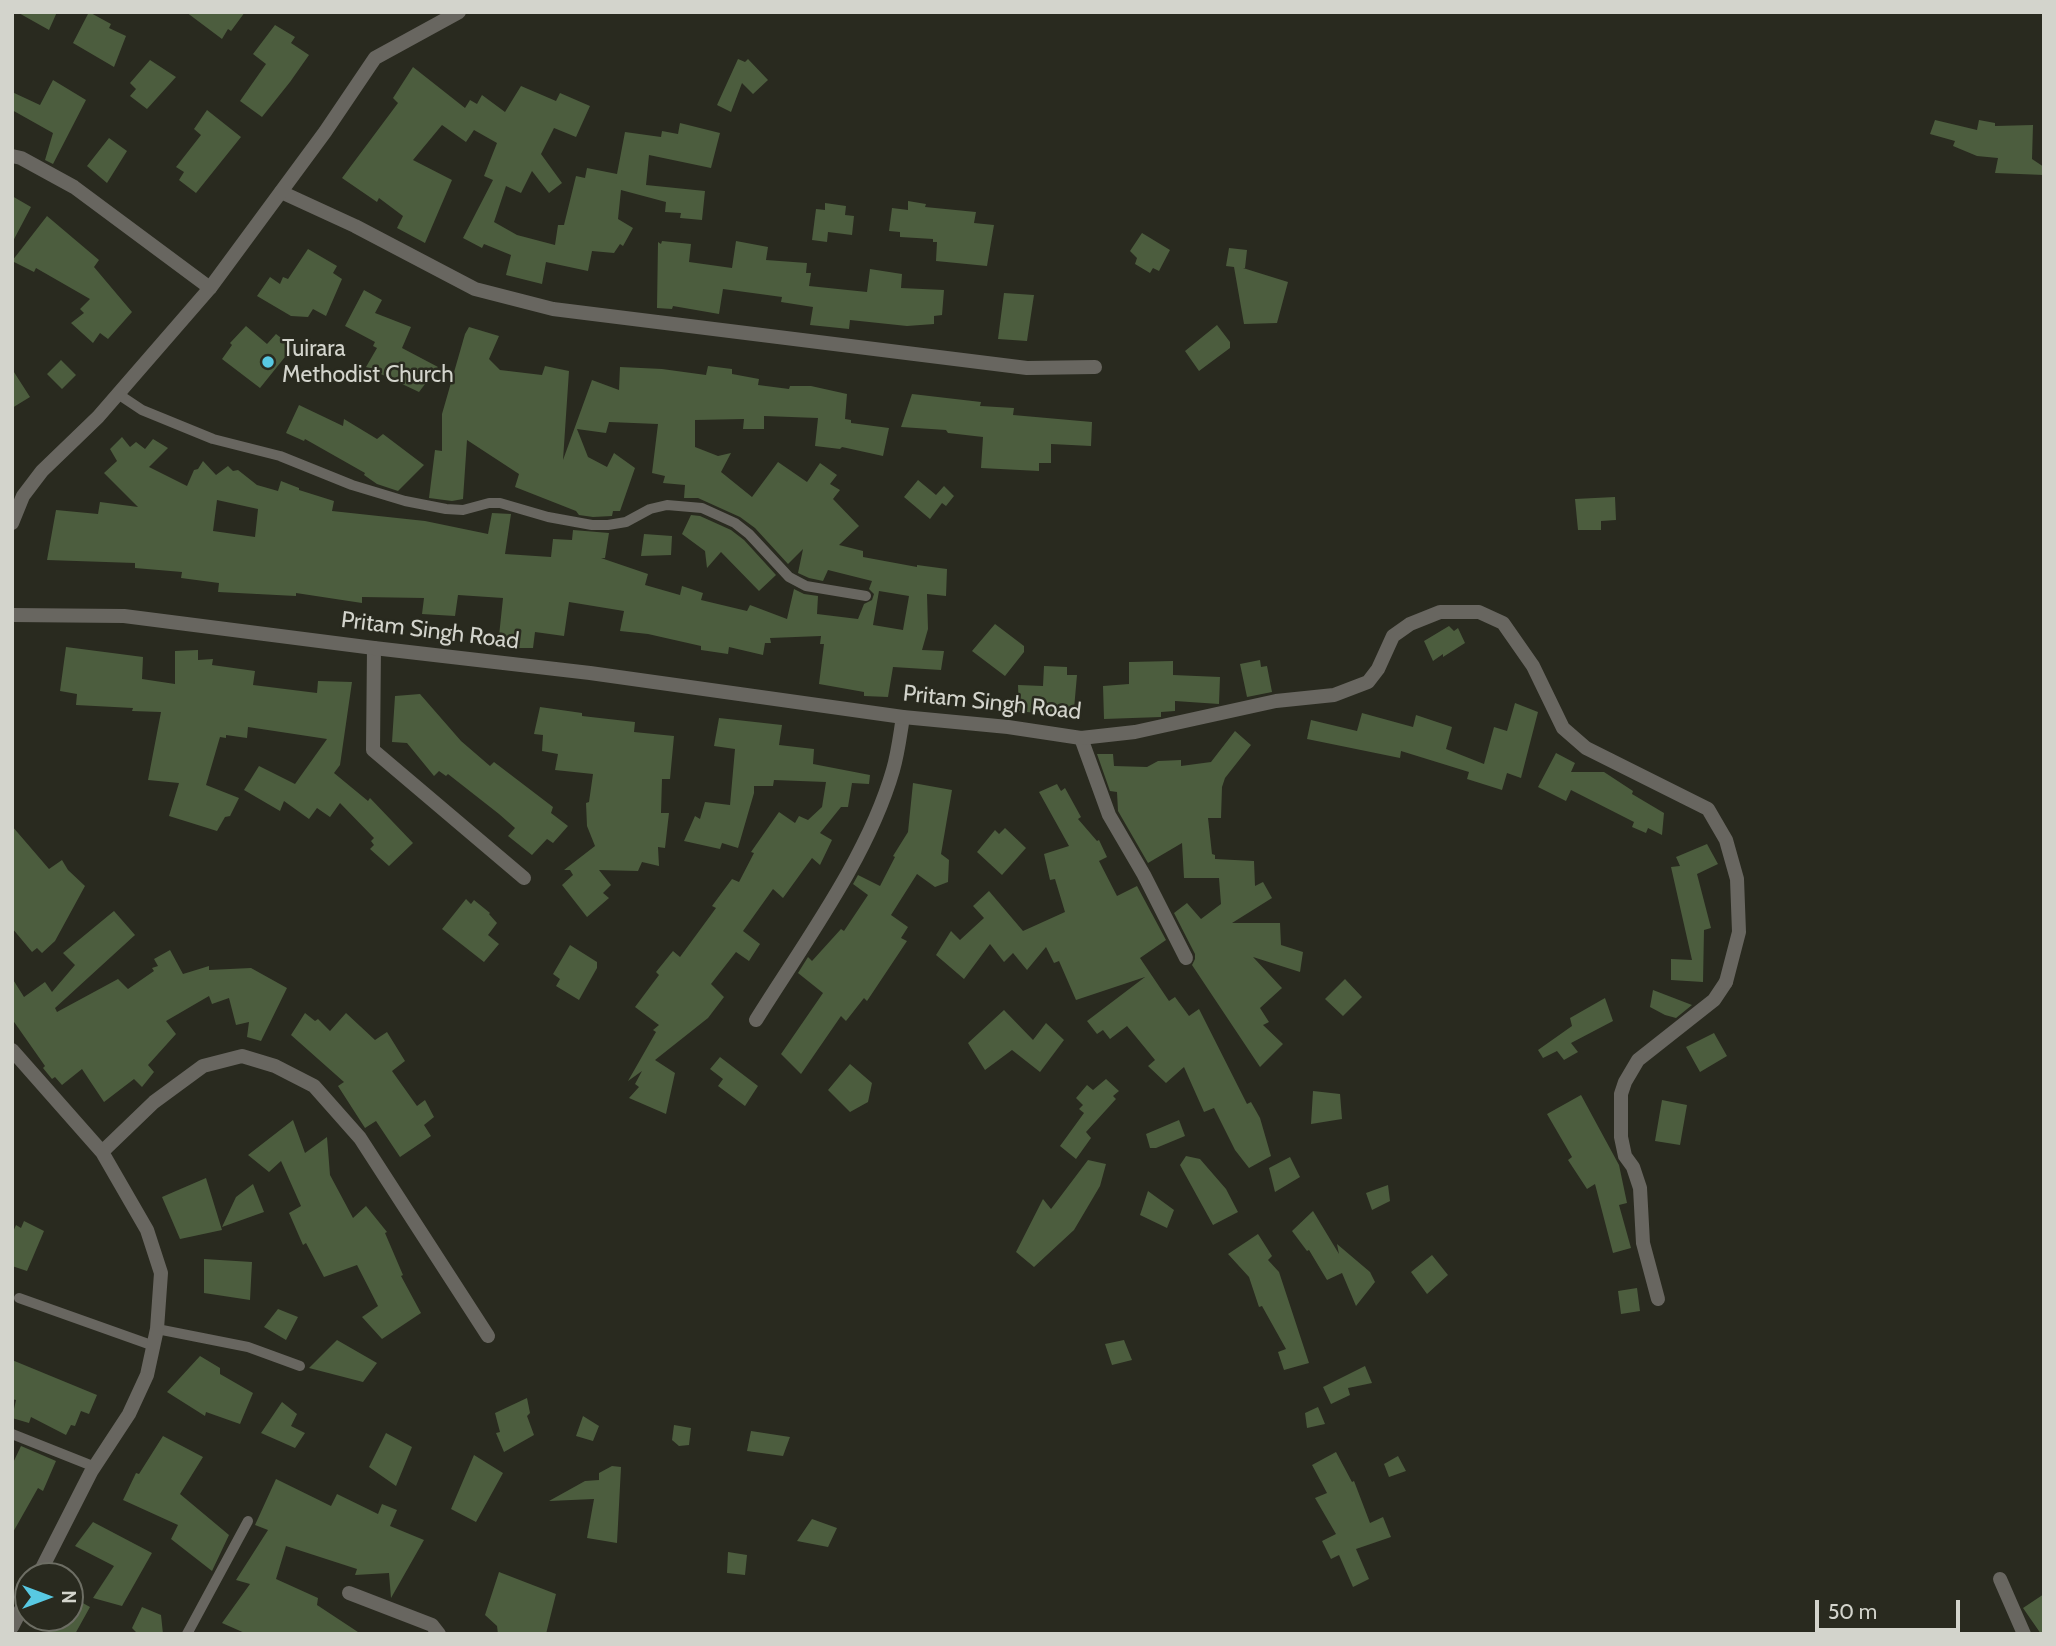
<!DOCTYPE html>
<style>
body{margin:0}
#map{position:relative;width:2056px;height:1646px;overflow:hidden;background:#292a1f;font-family:Cabin,sans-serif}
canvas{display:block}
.frame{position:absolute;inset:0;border:14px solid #d3d4cc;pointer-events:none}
.north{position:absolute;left:14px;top:1562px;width:70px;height:70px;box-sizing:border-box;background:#292a1f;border:2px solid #6d6e64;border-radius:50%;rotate:90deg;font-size:19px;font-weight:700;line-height:28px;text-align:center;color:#d3d4cc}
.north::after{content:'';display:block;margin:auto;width:24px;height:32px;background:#58c9e3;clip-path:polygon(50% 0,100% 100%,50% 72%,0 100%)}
.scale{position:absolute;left:1815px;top:1600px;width:145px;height:32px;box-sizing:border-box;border:4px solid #d3d4cc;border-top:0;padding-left:9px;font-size:21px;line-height:24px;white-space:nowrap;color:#d3d4cc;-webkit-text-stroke:5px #292a1f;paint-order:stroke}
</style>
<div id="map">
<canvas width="2056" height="1646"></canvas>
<div class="frame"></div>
<div class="north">N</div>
<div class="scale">50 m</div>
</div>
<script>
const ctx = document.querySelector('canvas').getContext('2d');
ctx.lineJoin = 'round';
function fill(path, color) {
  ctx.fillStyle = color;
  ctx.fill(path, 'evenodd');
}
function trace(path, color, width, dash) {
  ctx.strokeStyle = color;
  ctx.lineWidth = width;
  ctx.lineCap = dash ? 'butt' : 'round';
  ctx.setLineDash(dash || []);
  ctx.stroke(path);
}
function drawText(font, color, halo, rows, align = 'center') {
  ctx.font = font + ' Cabin,sans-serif';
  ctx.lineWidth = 5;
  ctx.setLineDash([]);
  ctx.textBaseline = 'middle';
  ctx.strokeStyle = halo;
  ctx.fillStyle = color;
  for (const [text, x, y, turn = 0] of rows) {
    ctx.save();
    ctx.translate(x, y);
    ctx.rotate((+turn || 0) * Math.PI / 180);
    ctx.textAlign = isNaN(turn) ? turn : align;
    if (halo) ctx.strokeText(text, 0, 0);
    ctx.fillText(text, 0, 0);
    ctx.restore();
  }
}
fill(new Path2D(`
 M17 12H57L49 30Z
 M89 12 111 24 109 28 126 36 114 67 73 43Z
 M186 12H245L231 31 228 29 222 39Z
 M275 25 295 37 291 43 309 55 290 82 262 117 240 101 266 64 253 54Z
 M738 59 745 62 748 59 768 80 753 94 742 83 731 112 717 105Z
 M150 60 176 77 147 109 130 96 136 89 130 83Z
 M413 67 465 108 470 100 477 104 482 95 505 112 521 86 556 101 560 93 590 106 576 137 554 128 541 154 562 183 549 193 532 171 521 193 506 186 494 222 517 235 555 245 558 225H564L576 176 585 178 587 168 617 174 625 132 661 137 662 131 678 134 680 123 720 133 711 168 649 155 646 185 705 191 702 220 680 218 681 213 665 212 666 202 621 190 618 219 633 228 623 246 620 244 614 253 592 251 588 271 546 262 542 284 506 275 511 255 484 244 482 248 463 238 493 180 484 176 497 143 474 130 466 142 442 125 413 160 452 180 425 243 397 228 403 216 379 198 377 202 342 178 398 103 393 98Z
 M53 80 86 100 53 164 45 160 53 133 12 110V92L40 105Z
 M207 110 241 137 196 193 179 180 184 172 176 167 201 135 194 129Z
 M1935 120 1977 130 1979 120 1995 123V126L2033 125 2032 159 2044 167V175L1995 173 1998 158 1977 156 1953 146 1955 141 1930 134Z
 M109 138 127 151 107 183 87 166Z
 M12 196 31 207 12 243Z
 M908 201 926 204 925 207 976 212 974 223 994 225 987 266 936 261 937 242H933V239L900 237V232L889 231 892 208 908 210Z
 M825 203 846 206 845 215 854 216 852 235 828 232 827 242 812 240 816 209 825 210Z
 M47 216 99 260 94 267 132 312 108 339 100 333 93 343 71 323 84 313 80 309 90 299 36 268 34 272 12 261Z
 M1142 233 1170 250 1159 271 1153 268 1150 273 1135 264 1137 258 1130 251Z
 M662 241 691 244 689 262 732 268 736 241 768 247 766 260 807 263 806 273H811L809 286 867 292 870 269 902 274 901 288 944 290 942 315 934 316V324L907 326 850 320 849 329 810 325 813 307 781 302 782 297 723 289 719 314 673 306 672 309 657 308 658 242 661 244Z
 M1229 248 1247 250 1245 268H1243L1288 282 1277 323 1244 324 1234 267 1226 266Z
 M308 249 337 266 333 273 342 279 326 316 313 309 308 317 291 316 257 296 270 277 280 284 283 277 288 279Z
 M364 290 382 300 375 313 411 327 402 348 438 367 419 392 366 367 377 348 373 346 375 342 345 326Z
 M1004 293 1034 295 1027 341 998 339Z
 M1217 325 1230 342V348L1199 371 1185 351Z
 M246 326 267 344 276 334 293 347 260 388 222 359 232 345 230 343Z
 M469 327 499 336 489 359 500 370 542 375 545 366 569 371 563 460 592 380 619 390 620 367 662 369 706 375 708 366 732 369V374L759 379 758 385 789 389 790 386H811L847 394 845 419 851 420V423L889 428 883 456 842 447 840 449 815 446 818 418 764 416V429H743L744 419 695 420V447L718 456 731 453 721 472 752 497 778 462 807 482 820 463 837 475 830 484 840 490 833 499 859 526 839 545 863 551V557L917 567V565L947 569 946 596 927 594 928 629 922 650 944 651 941 670 893 667 888 697 864 696V692L819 684 824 644H820L821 636 770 638 771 643H765L763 655 729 647 728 654 701 650V646L648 634 620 631 624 611 569 602 564 636 535 632 533 648H515L514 641 509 644 508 637 499 636 503 598 458 595 455 616 422 614 424 598 362 597V603L296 593V596L218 592 219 583 181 578 182 572 135 568V563L47 560 56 510 98 514 100 502 138 507 104 473 117 461 110 449 122 437 130 447 136 442 145 449 153 439 168 448 149 467 187 486 194 470 198 469 203 461 216 475 228 466 233 471 238 470 257 485 278 491 281 481 299 488V490L334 501 332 511 425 521 488 534 492 513 511 514 505 554 551 557 553 539 572 540 573 530 609 533 605 558H601L648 574 645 585 680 595 682 586 703 593 701 600 747 611 750 605 787 619 794 589 804 594 818 596 817 614 858 619 864 604 872 600 874 594 869 589 872 581 828 570 823 581 809 578 798 573 803 549 788 564 755 528 740 517 698 498H684L685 485 663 483 665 476 652 473 658 424 609 422 606 433 577 429 588 457 607 467 614 453 635 468 620 511H613L612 516 593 517 579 515 576 511 515 487 519 474 467 440 463 499 452 501 429 498 435 450 442 451V414L465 334ZM217 500 258 509 255 537 213 531ZM879 591 909 596 903 630 873 625Z
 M61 360 76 375 62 389 47 374Z
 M12 369 30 397 12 408Z
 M912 394 981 402 980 406 1014 408 1013 415 1092 422 1091 446 1051 444V463H1039V471L981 468 983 437 948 433 946 430 901 427Z
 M299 405 343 426 344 419 377 439 383 434 424 465 398 491 377 484 364 475 365 473 305 439 304 441 286 433Z
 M918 480 936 495 944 486 954 496 946 506 942 503 930 519 904 497Z
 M1615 497 1616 520 1601 521V530H1578L1575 499Z
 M691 515 700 516 731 530 744 540 776 575 759 591 721 552 707 568 705 551 682 534Z
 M644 534 672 536 671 555 641 556Z
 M995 624 1024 646V652L1005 676 972 651Z
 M1449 626 1454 631 1458 628 1465 643 1443 657V654L1433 661 1424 641Z
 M66 647 143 657 142 679 175 684V651L198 650V660L213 659 212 665 255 671 253 685 317 693 318 681 352 682 340 765 334 773 368 801 370 798 413 843 389 866 370 849 374 845 371 841 374 838 340 803 330 817 317 808 309 819 284 801 280 811 244 790 259 766 295 784 327 739 248 727 247 738 226 735V738L220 737 206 785 239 798 230 816 225 817 217 831 169 816 179 783 148 780 161 712 132 711 133 708 76 705 77 694 60 691Z
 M1260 660 1261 667 1267 666 1272 692 1247 697 1240 664Z
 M1173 661V675L1220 677 1219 704 1175 701V711L1161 712V717L1104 719 1103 686 1129 684V662Z
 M1044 666 1067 667V675H1077L1074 709 1053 708 1052 715 1019 711 1018 685 1043 686Z
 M420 694 461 741 490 766 494 762 553 807 551 813 568 826 553 843 547 839 532 855 508 836 515 828 499 814 448 774 446 776 439 771 434 776 407 743 392 742 395 696Z
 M1515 703 1538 712 1521 778 1507 773 1502 790 1467 779 1469 772 1401 751 1400 758 1307 739 1311 720 1357 731 1362 713 1413 727 1416 715 1452 727 1446 749 1484 764 1494 727 1507 731Z
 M540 707 582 713V716L635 722 634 732 674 736 670 779H662L661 813H669L665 848 658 847 659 866 642 862 638 871 599 870 611 885 603 893 609 898 587 917 562 885 573 875 570 870H564L595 846 587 826 586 803 589 802 593 774 555 770 558 754 542 751 543 735 534 734Z
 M719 718 782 725 779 745 814 749 813 764 870 775 869 784 852 783 848 807H841L820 833 832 840 820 865 812 858 783 898 773 889 743 931 760 944 749 961 736 952 711 984 724 997 708 1018 655 1060 675 1073 666 1114 629 1098 639 1087 635 1084 642 1071 628 1081 656 1032 653 1030 659 1025 635 1007 659 975 656 972 673 951 680 957 716 908 712 906 732 879 739 882 754 853 751 852 779 812 795 823 799 816 808 820 822 807 826 782 774 780 773 786H754V793L738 848 722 843 720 849 684 841 695 816 700 819 705 802 730 805 735 749 714 746Z
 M1235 731 1251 745 1225 778 1222 787 1221 818H1208L1212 854 1215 855V859L1254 861 1255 886 1263 882 1272 898 1232 923H1280L1281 945 1303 952 1300 972 1253 957 1282 988 1260 1008 1269 1022 1263 1025 1283 1044 1260 1067 1192 965 1195 959V954L1174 913 1187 903 1201 919 1221 904 1219 878H1184L1182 843 1148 863 1118 811 1117 792 1110 791 1097 754H1113L1114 766 1147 767 1158 761 1181 760V766L1211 762Z
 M1556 753 1575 763 1571 772H1604L1633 791 1632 794 1664 813 1662 835 1648 828 1646 833 1632 827 1634 822 1571 790 1566 801 1538 787Z
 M913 783 952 790 941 854 949 860 948 882 935 887 917 874 891 915 908 927 901 938 907 941 867 1001 864 998 846 1021 841 1016 801 1074 781 1054 823 993 798 973 808 957 812 961 841 929 844 931 868 895 853 884 858 875 880 886 895 857 893 856 908 832Z
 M1057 784 1061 791 1065 788 1081 817 1078 819 1097 841 1099 840 1107 857 1099 861 1117 896 1137 886 1166 940 1140 958 1169 1001 1175 997 1189 1016 1199 1009 1247 1104 1251 1102 1260 1118 1271 1156 1249 1168 1235 1150 1214 1108 1204 1112 1184 1067 1166 1083 1148 1066 1155 1060 1127 1026 1110 1039 1103 1030 1097 1034 1087 1021 1145 977 1076 1000 1059 961 1054 963 1046 947 1027 970 1013 953 1004 962 990 944 964 979 936 955 951 931 960 940 984 918 973 906 989 891 1023 931 1065 912 1055 879 1050 880 1044 854 1069 846 1039 792Z
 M12 826 49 869 62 860 68 870 85 886 55 941 42 953 37 948 32 952 12 928Z
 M1005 828 1026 848 1002 875 977 852 995 830 999 834Z
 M1707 844 1718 864 1697 874 1711 928 1704 930 1703 982 1671 980V959L1692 960 1671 867 1680 866 1676 857Z
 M466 899 471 904 474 900 490 913 489 914 497 923 488 935 499 944 484 962 442 929Z
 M114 911 135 935 55 1008 57 1012 118 979 128 989 154 971 152 968 158 966 154 959 170 950 183 974 209 966V970L251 968 287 988 261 1041 247 1037 249 1022 236 1025 229 998 212 1004 209 996 166 1021 176 1034 148 1065 154 1072 142 1087 134 1079 104 1102 82 1069 62 1085 55 1077 52 1079 43 1068 45 1066 12 1019V978L24 997 45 982 52 992 75 965 63 953Z
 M570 945 597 962V968L579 1000 556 986 560 979 553 974Z
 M1345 979 1362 997 1343 1016 1325 999Z
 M1653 990 1692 1005 1676 1018 1665 1015 1650 1007Z
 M1605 998 1613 1021 1571 1043 1578 1052 1564 1060 1557 1051 1543 1058 1538 1050 1572 1026 1570 1018Z
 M1004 1010 1033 1040 1046 1023 1064 1040 1040 1072 1012 1050 985 1070 968 1043Z
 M305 1013 315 1021 318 1019 330 1031 346 1013 375 1040 387 1032 405 1061 392 1071 417 1106 425 1100 434 1117 424 1125 431 1136 400 1157 376 1121 365 1128 338 1086 344 1082 291 1035Z
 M1714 1033 1727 1056 1700 1072 1686 1047Z
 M720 1057 758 1086 745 1106 718 1086 723 1079 710 1069Z
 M850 1064 872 1083 868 1102 850 1112 828 1090Z
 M1106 1079 1119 1091 1113 1096 1116 1099 1086 1132 1091 1138 1076 1159 1060 1146 1084 1113 1079 1109 1083 1105 1076 1098 1087 1085 1093 1090Z
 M1313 1091 1340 1094 1342 1119 1311 1124Z
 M1581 1095 1619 1165 1627 1203 1619 1205 1631 1248 1613 1253 1595 1184 1587 1189 1568 1160 1572 1157 1547 1114Z
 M1662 1100 1687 1105 1680 1145 1655 1141Z
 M293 1120 305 1153 327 1137 330 1175 353 1218 366 1206 387 1232 385 1233 403 1275 401 1276 421 1313 382 1339 362 1317 378 1306 357 1265 324 1277 306 1243 303 1245 289 1213 301 1206 281 1161 269 1172 248 1155Z
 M1179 1120 1185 1136 1156 1148H1150L1146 1134Z
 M1186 1156 1200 1159 1226 1189 1238 1212 1213 1225 1180 1165Z
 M1290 1157 1300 1177 1275 1192 1269 1168Z
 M1088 1160 1106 1164 1100 1186 1074 1230 1034 1267 1016 1252 1043 1199 1051 1209Z
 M206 1178 222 1230 180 1239 162 1197Z
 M253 1184 264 1212 222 1227 236 1197Z
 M1388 1185 1390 1201 1372 1210 1366 1193Z
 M1148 1191 1174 1210 1167 1228 1140 1215Z
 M1313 1211 1339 1254 1337 1244 1370 1272 1375 1282 1356 1306 1342 1273 1327 1280 1309 1250 1307 1251 1292 1231Z
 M24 1221 44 1231 27 1271 12 1266V1234L16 1225 21 1228Z
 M1258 1234 1272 1256 1268 1260 1279 1272 1309 1363 1284 1370 1278 1352 1286 1349 1262 1306 1259 1307 1249 1277 1228 1254Z
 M1432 1255 1448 1275 1427 1294 1411 1272Z
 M204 1259 252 1262 250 1300 204 1293Z
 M1637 1288 1640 1311 1621 1314 1618 1291Z
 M278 1309 298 1317 286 1340 264 1327Z
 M337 1340 377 1363 363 1382 309 1368Z
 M1124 1340 1132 1360 1112 1365 1105 1344Z
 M200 1356 220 1368V1374L253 1393 240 1424 206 1412 205 1416 167 1392Z
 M12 1360 97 1395 89 1414 81 1411 75 1426 71 1425 66 1435 31 1417 29 1423 12 1418 16 1400 12 1399Z
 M1365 1366 1372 1383 1348 1388 1350 1395 1331 1404 1323 1387Z
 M527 1398 530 1413 527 1416 534 1435 504 1452 496 1433 500 1432 495 1413Z
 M282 1402 297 1414 291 1426 305 1433 295 1448 261 1433Z
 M1318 1407 1325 1424 1307 1428 1305 1413Z
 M583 1416 599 1426 593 1441 576 1436Z
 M674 1425 691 1428 689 1445 679 1446 672 1440Z
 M751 1431 790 1437 783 1456 747 1451Z
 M386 1433 412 1447 396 1486 369 1467Z
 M163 1436 203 1457 180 1494 229 1535 212 1571 171 1539 178 1525 123 1500 136 1473 139 1474Z
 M21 1446 56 1461 43 1491 38 1488 12 1534V1465Z
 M1336 1452 1352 1482 1354 1481 1370 1523 1383 1517 1391 1537 1356 1549 1369 1579 1353 1587 1339 1555 1331 1559 1322 1541 1336 1534 1315 1498 1327 1493 1312 1465Z
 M474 1455 503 1473 476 1522 451 1509Z
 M1398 1456 1406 1471 1389 1477 1384 1464Z
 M612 1466 621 1467 617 1543 587 1538 594 1499 549 1501 585 1481 599 1480V1473Z
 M276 1479 331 1506 337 1494 378 1514 382 1504 397 1510 390 1526 424 1540 391 1598 389 1573 355 1575 357 1569 286 1546 276 1579 318 1598 317 1605 361 1634H247L222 1623 250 1584 236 1580 268 1530 255 1525Z
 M812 1519 837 1528 828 1547 797 1541Z
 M93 1522 152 1553 122 1606 93 1598 114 1566 75 1546Z
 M728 1552 747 1555 745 1575 727 1573Z
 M499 1572 556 1594 546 1634H498L497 1626 485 1615Z
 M2044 1594V1634H2041L2023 1608Z
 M70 1596 90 1607 75 1634H48L54 1618H70Z
 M142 1607 161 1615 163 1634H138L132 1628Z`), '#4c5d3e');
trace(new Path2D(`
 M118 394 142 410 213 439 280 456 352 485 405 501 446 509 463 510 489 503H500L548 517 592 525H608L626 522 650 509 667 505 702 508 735 523 749 534 789 577 806 586 866 596
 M19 1298 154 1346
 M157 1329 248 1347 300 1366
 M12 1434 95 1467
 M187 1634 248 1521`), '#686660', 10);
trace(new Path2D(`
 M12 156 21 158 74 187 210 288
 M281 192 355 226 475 289 553 309 1027 368 1095 367
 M374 648 373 750 524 878
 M1081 738 1109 815 1144 875 1186 958
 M756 1020C804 943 868 857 893 770 898 753 900 735 903 717
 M12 1050 102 1152 147 1230 161 1273 157 1329 147 1375 129 1414 91 1472 38 1576
 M102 1152 154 1102 203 1066 242 1056 275 1066 314 1086 360 1138 488 1336
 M1658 1299 1643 1243 1640 1188 1633 1167 1625 1156 1621 1137V1094L1625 1082 1638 1060 1714 1000 1726 982
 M2000 1579 2024 1634
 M349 1593 432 1625 439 1634
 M12 1627 28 1596`), '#686660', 14);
trace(new Path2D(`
 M12 523 23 496 42 471 98 417 210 288 325 132 375 58 459 12
 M12 615 124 616 374 648 590 673 903 717 1008 727 1081 738 1135 732 1276 701 1334 695 1368 682 1378 669 1393 636 1410 624 1440 612H1479L1503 623 1533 666 1563 728 1586 748 1708 809 1726 840 1737 879 1739 932 1726 982`), '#686660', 14);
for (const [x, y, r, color] of [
 [268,362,7,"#58c9e3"]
]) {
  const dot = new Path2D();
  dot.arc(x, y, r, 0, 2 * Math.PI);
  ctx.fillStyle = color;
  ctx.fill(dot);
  trace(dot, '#292a1f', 2.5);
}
drawText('23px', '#d3d4cc', '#292a1f', [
 ["Tuirara",282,349],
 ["Methodist Church",282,375]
], 'left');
drawText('23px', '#d3d4cc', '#292a1f', [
 ["Pritam Singh Road",430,631,7],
 ["Pritam Singh Road",992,703,6]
]);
</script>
